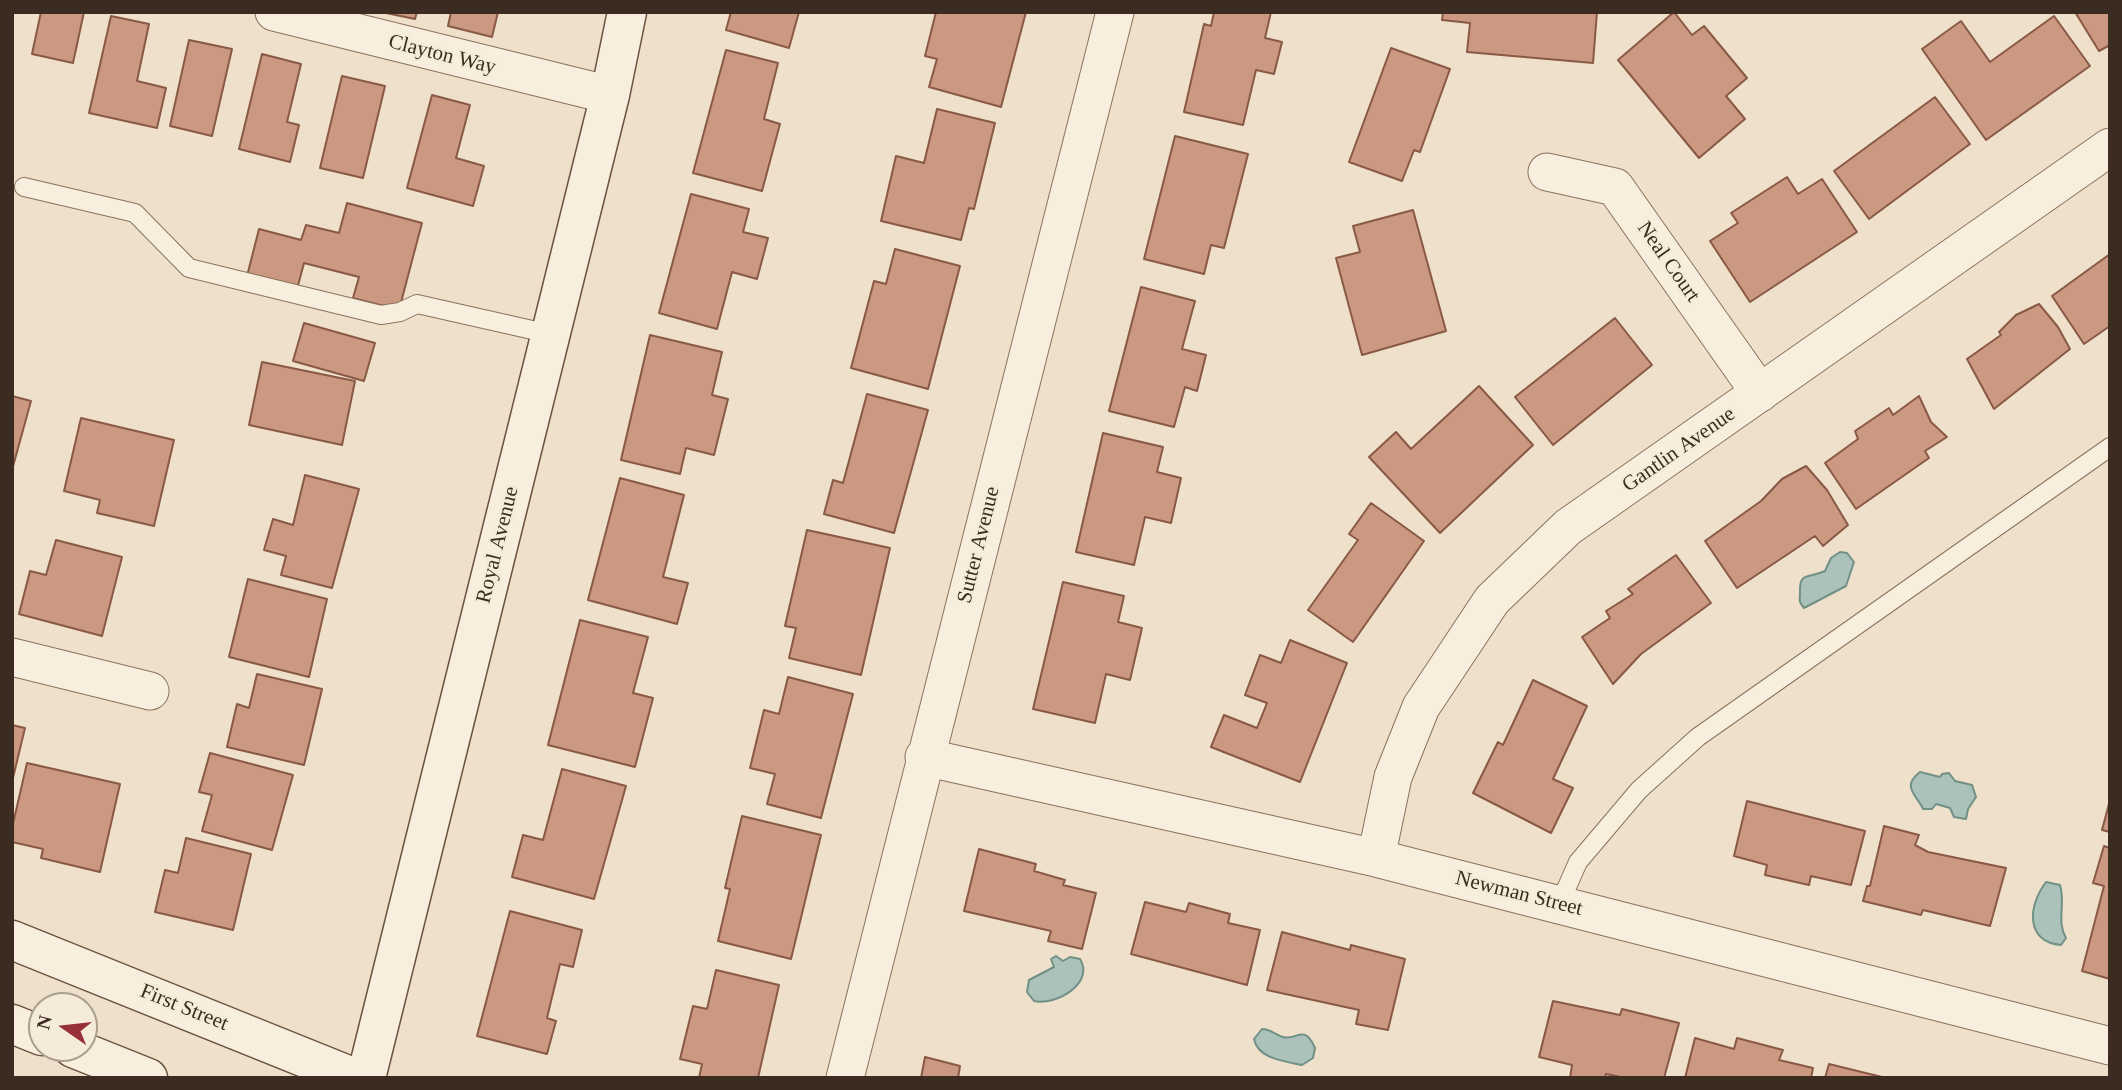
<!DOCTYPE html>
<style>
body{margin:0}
#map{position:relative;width:2122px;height:1090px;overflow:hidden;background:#eee0ca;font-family:"Times New Roman",serif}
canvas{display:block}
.frame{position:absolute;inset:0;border:14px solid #3b2b21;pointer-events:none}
.north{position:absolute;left:28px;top:992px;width:70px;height:70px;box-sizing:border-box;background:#f5ebd9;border:2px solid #ab9e8f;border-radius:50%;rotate:284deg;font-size:19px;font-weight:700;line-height:28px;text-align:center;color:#3b2b21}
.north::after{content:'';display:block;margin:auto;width:24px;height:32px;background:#98303a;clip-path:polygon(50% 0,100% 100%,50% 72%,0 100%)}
</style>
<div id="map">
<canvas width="2122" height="1090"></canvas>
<div class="frame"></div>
<div class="north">N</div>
</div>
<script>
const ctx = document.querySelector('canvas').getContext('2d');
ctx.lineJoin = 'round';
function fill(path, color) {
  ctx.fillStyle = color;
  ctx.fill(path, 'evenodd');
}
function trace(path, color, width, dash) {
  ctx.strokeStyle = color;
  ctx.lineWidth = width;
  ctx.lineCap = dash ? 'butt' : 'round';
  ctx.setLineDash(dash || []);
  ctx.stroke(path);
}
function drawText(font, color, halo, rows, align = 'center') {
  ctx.font = font + ' "Times New Roman",serif';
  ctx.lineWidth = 5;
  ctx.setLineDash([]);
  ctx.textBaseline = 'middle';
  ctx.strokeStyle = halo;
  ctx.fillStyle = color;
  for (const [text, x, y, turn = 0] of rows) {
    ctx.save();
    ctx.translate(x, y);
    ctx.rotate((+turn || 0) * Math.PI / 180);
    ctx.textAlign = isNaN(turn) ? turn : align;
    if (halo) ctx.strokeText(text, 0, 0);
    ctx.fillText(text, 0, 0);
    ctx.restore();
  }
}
const water = new Path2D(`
 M1840 552 1847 553 1854 562 1846 586 1804 608C1798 601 1800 600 1800 593 1799 571 1808 579 1825 571L1831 558Z
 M1920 772 1940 777 1942 774 1949 773 1955 781 1972 785 1976 797 1968 809 1966 819 1954 817 1950 808 1936 804 1932 809H1923C1918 796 1900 787 1920 772Z
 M2046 882 2060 885C2066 905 2056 921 2066 938L2061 945C2026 942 2027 907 2046 882Z
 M1056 956 1063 961 1070 957 1080 959C1095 983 1056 1006 1034 1001L1027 992 1029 980 1054 967 1051 959Z
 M1262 1029C1271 1029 1275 1035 1283 1037 1297 1041 1304 1023 1315 1048L1313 1058 1302 1065C1284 1061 1258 1059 1254 1039Z`);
fill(water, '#aac2b9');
trace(water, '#719186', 2);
const building = new Path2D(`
 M41 12H84L73 63 32 54Z
 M381 12H417L415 19Z
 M451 12H498L492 37 448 26Z
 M731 12H799L789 48 726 30Z
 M936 12H1026L1001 107 929 87 937 59 925 56Z
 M1214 12H1271L1265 38 1282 42 1274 74 1256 70 1243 125 1184 112 1204 24 1211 26Z
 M1443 12H1597L1593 63 1467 52 1470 23 1442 20Z
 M1674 12 1692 35 1704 26 1747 78 1726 96 1745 119 1699 158 1618 60Z
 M2075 12H2110V45L2099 51Z
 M111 16 149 24 137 81 166 88 157 128 89 113Z
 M2054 16 2090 66 1986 140 1922 49 1961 21 1990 62Z
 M189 40 232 49 212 136 170 126Z
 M1391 48 1450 69 1420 152 1414 150 1402 181 1349 162Z
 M726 50 778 63 764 119 780 124 762 191 693 173Z
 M262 54 301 64 287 122 299 125 290 162 239 149Z
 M342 76 385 86 363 178 320 168Z
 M432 95 470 105 456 158 484 166 473 206 407 188Z
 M1935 97 1970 144 1869 219 1834 171Z
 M937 109 995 123 974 209 969 208 961 240 881 221 896 156 924 163Z
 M1175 136 1248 154 1224 248 1211 245 1204 274 1144 259Z
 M1787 177 1798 194 1822 179 1857 232 1750 302 1710 241 1738 223 1731 213Z
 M691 194 749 209 743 232 768 238 757 279 732 272 717 329 659 313Z
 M347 203 422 223 399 310 353 298 359 277 304 263 296 293 246 280 259 229 301 240 306 225 339 233Z
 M1413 210 1446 331 1362 355 1336 258 1360 252 1353 226Z
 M895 249 960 266 928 389 851 368 874 281 886 284Z
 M2110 254V326L2084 344 2052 296Z
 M1141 287 1195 301 1182 349 1206 355 1197 391 1185 387 1174 427 1109 411Z
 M2039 304 2058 327 2070 349 1994 409 1967 359 2001 335 1999 332 2016 315Z
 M1615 318 1652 365 1553 445 1515 397Z
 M304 323 375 343 364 381 293 361Z
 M650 335 722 352 712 395 728 399 714 455 686 448 680 474 621 460Z
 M262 362 355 381 342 445 249 425Z
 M1479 386 1533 445 1440 533 1369 457 1396 432 1411 449Z
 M867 394 928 410 894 533 824 514 833 480 843 483Z
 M12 396 31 401 12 470Z
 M1919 396 1931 422 1947 437 1925 451 1929 458 1856 509 1825 463 1858 439 1855 431 1889 408 1893 415Z
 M81 418 174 440 154 526 97 513 100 500 64 491Z
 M1103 433 1163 447 1157 472 1181 478 1171 523 1145 517 1134 565 1076 552Z
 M1806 466 1827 490 1848 525 1823 546 1815 536 1737 588 1705 541 1761 501 1782 479Z
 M305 475 359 489 332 588 281 575 286 556 264 550 273 519 293 525Z
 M620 478 684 495 663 577 688 583 677 624 588 600Z
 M1371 503 1424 541 1353 642 1308 610 1358 540 1349 534Z
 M807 530 890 548 861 675 789 658 796 628 785 626Z
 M56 540 122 557 102 636 19 614 30 571 46 575Z
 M1676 555 1711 603 1641 654 1613 684 1582 637 1610 618 1606 611 1633 594 1628 589Z
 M248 579 327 599 309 677 229 657Z
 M1063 582 1124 596 1118 622 1142 628 1130 680 1106 674 1095 723 1033 709Z
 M580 620 648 637 633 693 653 698 635 767 548 745Z
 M1290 640 1347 663 1300 782 1211 747 1224 715 1257 728 1267 703 1245 695 1260 655 1281 663Z
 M257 674 322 689 304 765 227 747 237 704 249 708Z
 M788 677 853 694 821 818 767 804 775 774 750 768 764 710 779 714Z
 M1533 680 1587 706 1553 779 1573 788 1551 833 1473 793 1498 742 1503 745Z
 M12 725 25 728 12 782Z
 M210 753 293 775 272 850 202 831 212 795 199 792Z
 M27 763 120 784 100 872 41 858 43 849 12 842V828Z
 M562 769 626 786 594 899 512 877 523 835 543 840Z
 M2110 800V832L2102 830Z
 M1747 801 1865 831 1851 885 1811 876 1809 885 1765 875 1767 865 1734 856Z
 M742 816 821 835 791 959 718 941 730 889 725 888Z
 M1884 826 1919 835 1915 845 1928 852 2006 868 1990 926 1923 910 1921 915 1863 901 1867 886H1870Z
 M186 838 251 854 233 930 155 912 165 870 178 873Z
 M2104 846 2110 848V979L2082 971 2104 886 2093 883Z
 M979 849 1036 864 1034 871 1065 880 1063 885 1096 893 1082 949 1048 941 1051 931 964 911Z
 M1145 902 1186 912 1189 903 1230 914 1228 923 1260 930 1247 985 1131 954Z
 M510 911 582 930 573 967 560 964 547 1018 556 1021 547 1054 477 1036Z
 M1282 932 1350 950 1351 945 1405 959 1388 1030 1356 1024 1359 1010 1267 990Z
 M716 970 779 985 758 1078H699L702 1064 680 1059 693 1006 707 1009Z
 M1553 1001 1620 1015 1622 1009 1679 1023 1664 1078H1625L1606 1074 1605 1078H1570L1572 1065 1539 1057Z
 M1695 1038 1734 1049 1737 1038 1783 1050 1779 1060 1813 1068 1811 1078H1685Z
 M925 1057 960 1066 958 1078H921Z
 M1829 1064 1886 1078H1825Z`);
fill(building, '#cb9981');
trace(building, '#895945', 2);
const lane = new Path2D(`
 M24 187 135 213 189 268 381 315 400 312 417 304 550 334
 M1559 905 1578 862 1639 790 1698 737 2110 447`);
const street = new Path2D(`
 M274 12 610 95
 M1547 172 1615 187 1760 393
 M12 657 150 691
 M924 757 1376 858 2110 1046
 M1376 858 1393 777 1421 707 1492 600 1568 527 2110 147
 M845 1078 1115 12`);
const secondary = new Path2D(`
 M12 940 355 1078
 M12 1024 42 1036
 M73 1048 148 1078
 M366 1078 610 95 627 12`);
trace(lane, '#8a725e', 20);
trace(street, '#8a725e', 39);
trace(secondary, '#6c5341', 41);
trace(lane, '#f8eedd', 18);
trace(street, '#f8eedd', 37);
trace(secondary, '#f8eedd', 38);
drawText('21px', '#3b2b21', '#f5ebd9', [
 ["Clayton Way",442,55,14],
 ["Neal Court",1668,262,55],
 ["Gantlin Avenue",1679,450,-35],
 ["Royal Avenue",498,545,-76],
 ["Sutter Avenue",979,545,-76],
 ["Newman Street",1519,894,14],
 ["First Street",184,1008,22]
]);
</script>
